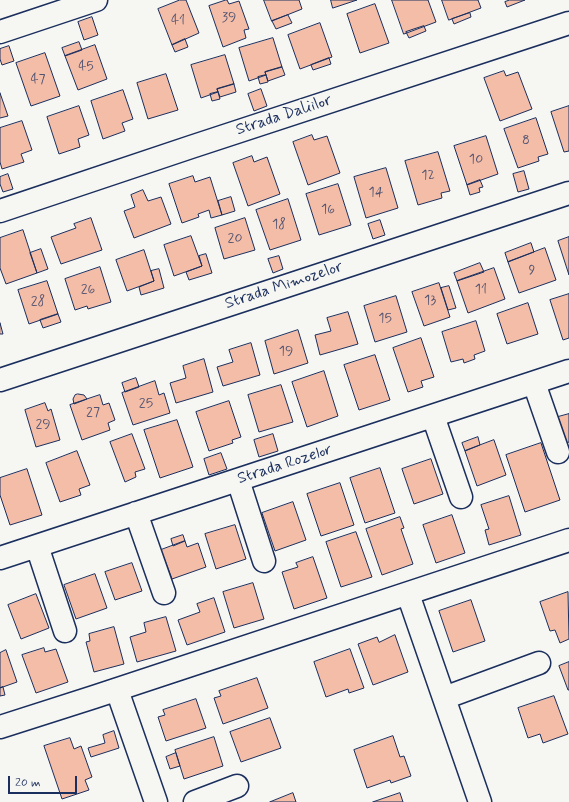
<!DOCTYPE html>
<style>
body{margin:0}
#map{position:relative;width:569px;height:802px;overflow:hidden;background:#f6f6f2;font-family:Mynerve,sans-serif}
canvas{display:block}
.scale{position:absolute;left:8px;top:776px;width:69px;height:18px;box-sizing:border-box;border:2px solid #1b2f5e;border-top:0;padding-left:5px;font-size:12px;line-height:14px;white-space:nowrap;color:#1b2f5e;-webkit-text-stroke:3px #f6f6f2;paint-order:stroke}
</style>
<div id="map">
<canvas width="569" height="802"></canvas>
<div class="scale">20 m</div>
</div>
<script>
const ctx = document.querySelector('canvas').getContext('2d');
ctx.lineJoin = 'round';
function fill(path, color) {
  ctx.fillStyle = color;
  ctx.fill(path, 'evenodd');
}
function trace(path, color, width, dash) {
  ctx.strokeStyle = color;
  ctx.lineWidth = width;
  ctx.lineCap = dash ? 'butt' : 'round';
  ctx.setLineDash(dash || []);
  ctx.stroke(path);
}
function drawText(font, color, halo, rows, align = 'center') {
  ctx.font = font + ' Mynerve,sans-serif';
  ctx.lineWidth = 3;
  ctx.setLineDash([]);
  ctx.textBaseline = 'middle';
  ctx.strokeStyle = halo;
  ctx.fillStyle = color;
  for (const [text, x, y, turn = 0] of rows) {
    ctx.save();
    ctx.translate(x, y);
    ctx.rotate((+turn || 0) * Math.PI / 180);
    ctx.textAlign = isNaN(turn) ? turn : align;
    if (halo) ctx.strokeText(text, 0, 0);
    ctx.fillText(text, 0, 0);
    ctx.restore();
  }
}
const building = new Path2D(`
 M180 0H186L199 33 172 45 158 9Z
 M226 0H227L229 4 239 1 249 29 244 30 246 38 223 47 209 6Z
 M264 0H299L302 9 272 21Z
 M331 0H357L333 8Z
 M392 0H428L436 22 404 34Z
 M442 0H478L481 8 449 20Z
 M510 0H525L507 7 505 2Z
 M375 4 389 43 360 53 347 14Z
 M470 13 471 17 454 24 452 19Z
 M288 15 292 23 276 29 272 21Z
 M92 17 98 35 84 40 78 22Z
 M320 23 332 57 300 69 288 35Z
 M424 26 426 31 409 38 406 32Z
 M273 38 282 67 265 72 266 75 249 81 239 48Z
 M185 39 188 47 175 52 172 45Z
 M79 42 82 50 65 56 62 48Z
 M95 45 107 79 78 90 65 56Z
 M9 46 14 61 2 65 0 59V49Z
 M45 53 60 96 31 106 16 63Z
 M225 55 234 84 217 89 218 92 201 98 191 65Z
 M329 58 331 64 313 70 311 65Z
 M282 67 285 75 268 81 265 72Z
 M504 71 506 76 518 72 532 109 500 121 484 78Z
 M166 74 178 110 148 119 137 83Z
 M266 75 268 82 260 84 258 77Z
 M234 84 236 92 220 97 217 89Z
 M261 89 267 106 254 111 248 94Z
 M123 90 133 119 122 123 125 131 103 139 91 101Z
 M218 92 220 99 212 101 210 94Z
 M0 93 8 116 0 118Z
 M79 106 89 135 78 139 80 147 59 154 47 117Z
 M569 106V151L564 152 551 112Z
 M536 118 548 154 538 157 539 161 518 168 504 129Z
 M22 121 32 150 21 154 24 162 2 169 0 162V128Z
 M312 135 314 140 327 136 340 173 308 185 293 142Z
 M486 136 498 174 467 185 454 146Z
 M438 152 450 191 441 193 442 198 418 205 405 161Z
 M252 156 254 162 267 157 280 194 248 206 233 163Z
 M386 168 398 208 366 218 354 177Z
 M524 171 529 189 518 192 513 174Z
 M8 174 13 189 3 192 0 184V177Z
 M193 176 195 182 210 177 222 215 211 218 209 210 198 214 199 217 182 223 169 184Z
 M480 180 483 187 479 188 480 192 470 195 467 185Z
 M338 184 351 225 319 235 306 194Z
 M143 190 148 201 161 197 171 224 134 238 124 211 135 207 131 195Z
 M231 197 235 211 222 215 218 201Z
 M288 199 301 240 270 250 256 210Z
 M91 218 102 250 61 264 51 237 76 228 74 224Z
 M245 218 255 250 224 259 215 228Z
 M380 220 385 235 373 239 368 224Z
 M23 230 37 273 6 284 0 268V238Z
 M191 236 202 266 174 276 164 245Z
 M569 237V275L558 241Z
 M531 243 534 252 508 262 505 253Z
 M545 248 556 280 519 293 508 262Z
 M41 249 48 269 37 273 30 253Z
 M144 250 154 281 127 291 116 260Z
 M206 254 212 273 189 280 186 272 202 266 199 256Z
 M279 256 283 269 273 273 268 259Z
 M480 263 484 272 457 281 454 273Z
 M100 267 111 302 88 309 87 306 75 310 65 279Z
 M494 268 505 299 468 313 457 281Z
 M159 269 164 288 141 295 139 287 154 281 151 271Z
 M47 281 58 314 29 324 18 290Z
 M439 283 450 317 424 326 412 292Z
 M449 286 456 308 448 310 441 288Z
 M569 294V338L563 340 550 300Z
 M396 296 407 332 375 342 364 306Z
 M528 303 538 334 507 344 497 314Z
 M348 312 358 344 320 355 315 335 331 331 327 318Z
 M58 314 61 322 43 328 40 320Z
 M476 321 485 351 474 355 475 359 464 363 463 359 451 362 442 332Z
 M0 323 3 334H0Z
 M298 330 308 363 274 374 265 341Z
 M421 338 434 377 421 381 423 387 408 392 393 348Z
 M251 343 260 375 223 386 217 367 233 362 229 350Z
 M375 355 390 400 359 410 344 365Z
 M204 359 213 392 176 403 170 383 186 378 183 366Z
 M324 371 338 416 307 427 292 382Z
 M136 378 139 387 125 392 122 383Z
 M155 381 159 395 164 393 170 413 133 425 122 393Z
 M281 385 293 422 259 432 248 395Z
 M78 394 84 395 87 399 74 404 73 399 75 395Z
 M100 395 103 405 109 403 115 420 108 423 110 430 82 440 70 405Z
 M229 401 241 437 232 440 233 443 209 451 196 412Z
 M45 403 48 411 51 409 60 440 36 447 25 410Z
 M569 414V442L567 443 558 417Z
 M177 420 193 467 160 478 144 430Z
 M132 434 145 469 135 472 136 477 125 482 110 442Z
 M273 434 278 451 259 457 254 440Z
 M478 437 480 445 465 451 462 443Z
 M494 440 506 475 477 486 465 451Z
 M541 443 560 500 525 512 506 455Z
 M77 451 90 485 79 489 81 495 60 502 46 463Z
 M221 453 227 469 209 475 204 459Z
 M431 459 443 494 414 504 402 469Z
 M380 468 395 513 365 523 350 478Z
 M27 469 42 515 10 525 0 495V478Z
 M340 483 354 525 321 536 307 494Z
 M509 496 521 535 489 545 485 530 489 529 481 505Z
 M293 502 306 540 275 551 262 513Z
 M452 515 465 553 436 563 423 525Z
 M400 517 404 528 401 529 413 564 382 575 366 529Z
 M235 525 246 559 216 569 205 534Z
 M356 532 372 577 341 587 326 542Z
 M183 535 185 541 173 546 171 539Z
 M185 541 187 547 198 543 206 567 172 579 161 550Z
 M313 557 327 598 294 609 282 572 298 567 296 563Z
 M132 563 142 591 115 600 105 572Z
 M95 574 107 608 76 619 64 585Z
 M253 583 264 619 234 628 223 592Z
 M568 592 569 639 560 643 555 630 550 631 540 602Z
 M36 594 49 628 21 639 8 605Z
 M214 598 225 632 187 645 178 620 200 612 197 604Z
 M471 600 485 641 453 652 439 611Z
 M166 617 176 651 137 662 130 637 146 632 144 623Z
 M114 627 124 664 94 672 86 642 90 641 89 634Z
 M395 635 408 672 373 685 358 644 377 637 379 642Z
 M44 648 45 652 56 649 68 682 36 693 22 655Z
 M350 649 364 688 349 693 348 689 326 697 314 662Z
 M6 650 17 682 0 688V653Z
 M569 662V690H568L559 666Z
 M257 678 268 708 223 724 214 698 221 696 219 691Z
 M3 687 5 695 0 696V688Z
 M554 696 568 734 543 743 540 734 528 738 518 708Z
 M196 699 206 728 166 741 158 717 165 715 163 710Z
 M270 718 281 748 241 762 230 732Z
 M114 731 119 748 91 757 88 748 105 743 103 735Z
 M393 736 400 757 404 756 411 776 391 783 390 780 367 788 354 750Z
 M214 737 223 766 184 779 175 750Z
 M70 738 74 749 81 746 92 777 85 780 89 790 62 799 44 746Z
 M176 753 180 766 170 769 166 757Z
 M293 793 296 802H270Z
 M400 793 403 802H373Z`);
fill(building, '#f3bda7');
trace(building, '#1b2f5e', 1);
const minor = new Path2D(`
 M0 32 96 0
 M0 211 191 147 569 23
 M0 380 569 193
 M534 383 558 452
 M433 416 461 497
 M238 480 264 561
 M136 513 164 593
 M37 546 65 631
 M0 558 569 371
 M408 594 480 802
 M117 690 156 802
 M444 698 539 663
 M0 727 94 697 569 540
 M195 802 237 786`);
trace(minor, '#1b2f5e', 25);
trace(minor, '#f6f6f2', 22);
drawText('14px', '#515270', null, [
 ["39",229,18],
 ["41",178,21],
 ["45",86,67],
 ["47",38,80],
 ["8",526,141],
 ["10",476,160],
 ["12",428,176],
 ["14",376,193],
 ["16",328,210],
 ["18",279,225],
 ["20",235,239],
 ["9",532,271],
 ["26",88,290],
 ["11",481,290],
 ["13",430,301],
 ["28",38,302],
 ["15",385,319],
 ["19",286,352],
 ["25",146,404],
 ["27",93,413],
 ["29",43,425]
]);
drawText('16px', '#1b2f5e', '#f6f6f2', [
 ["Strada Daliilor",284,116,-18],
 ["Strada Mimozelor",284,286,-18],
 ["Strada Rozelor",285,465,-18]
]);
</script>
